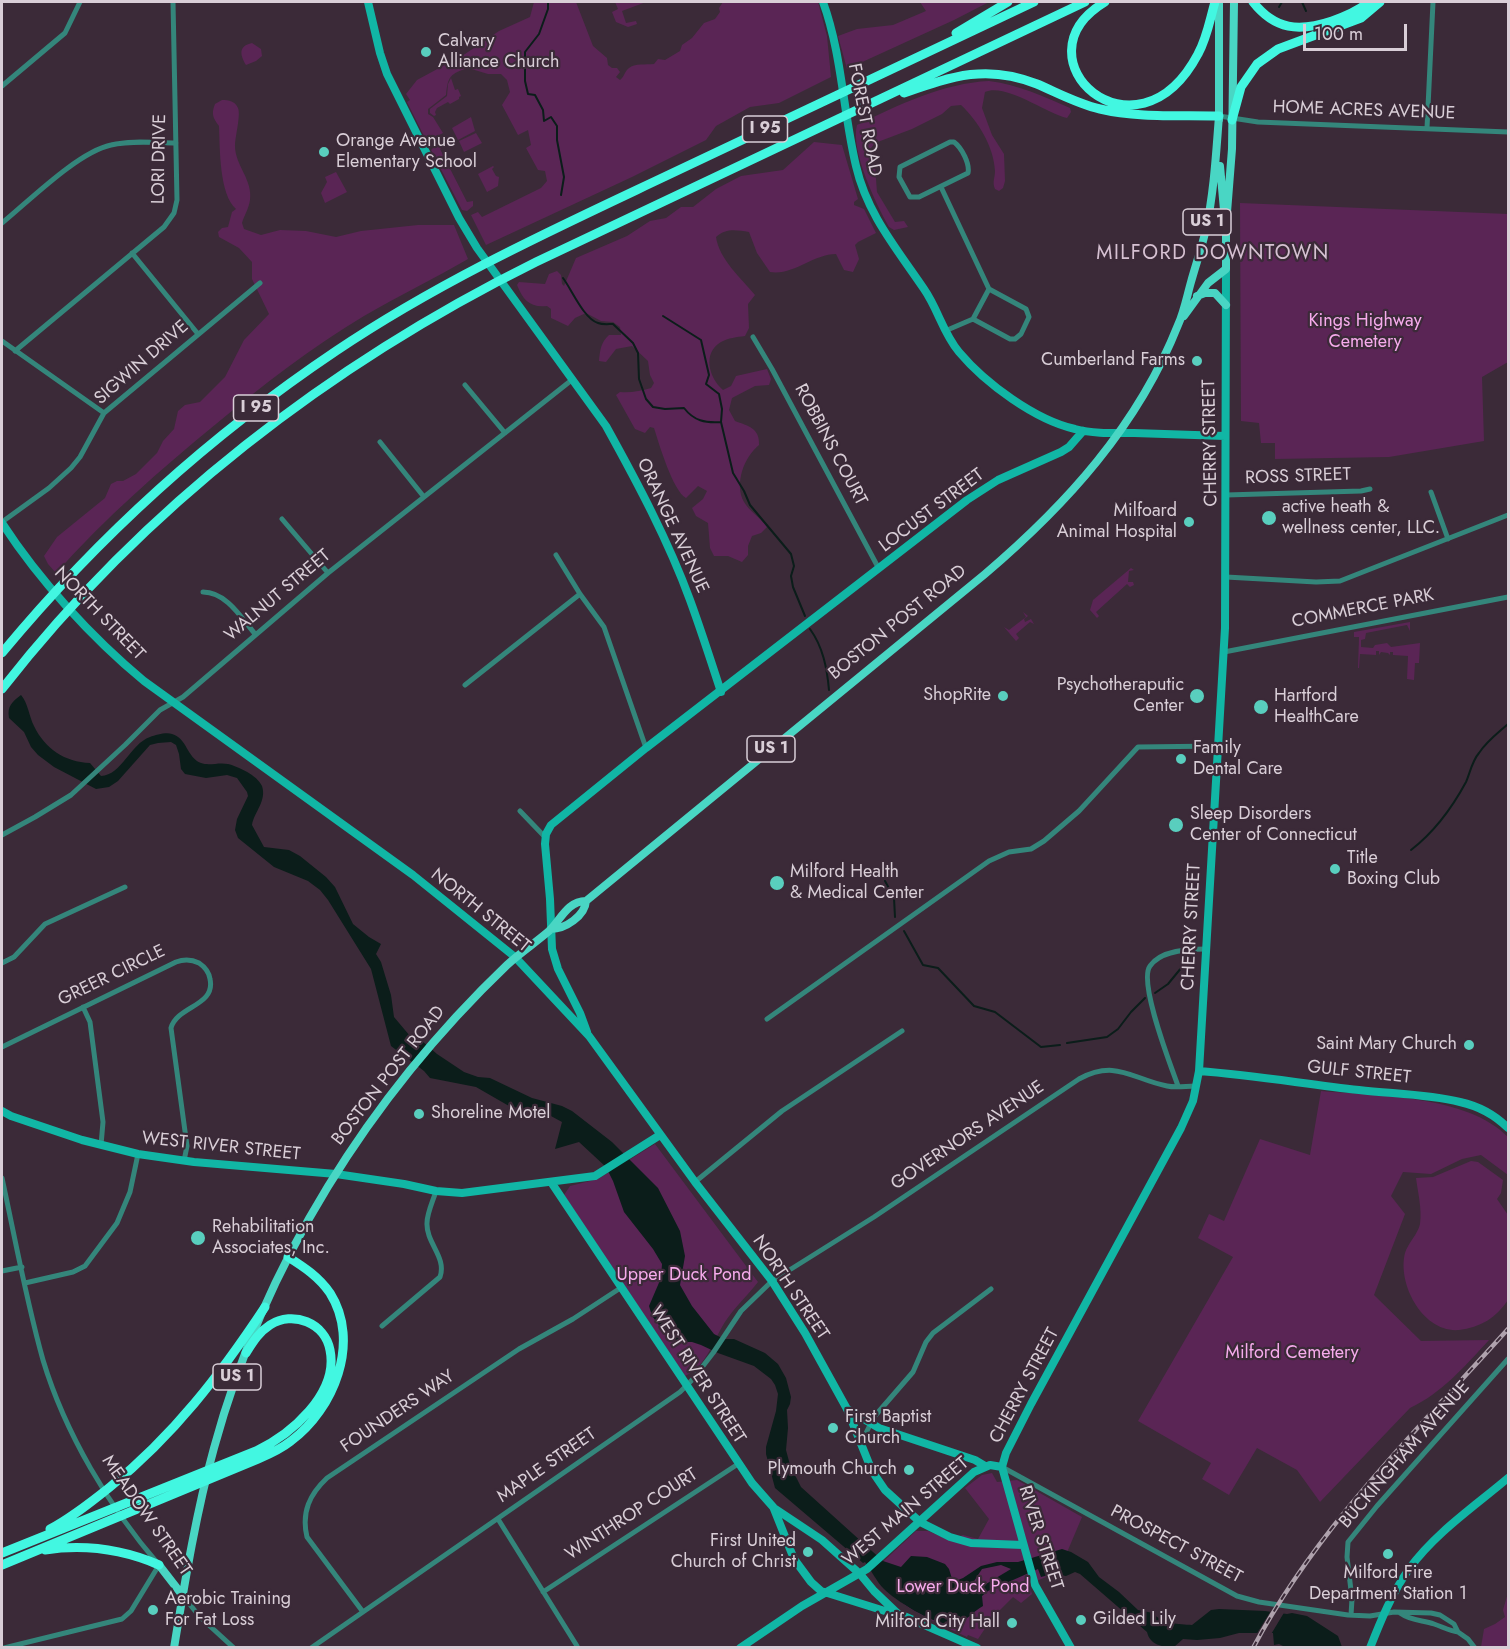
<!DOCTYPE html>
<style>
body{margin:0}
#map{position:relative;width:1510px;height:1649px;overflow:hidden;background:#3b2a38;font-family:Jost,sans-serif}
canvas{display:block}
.frame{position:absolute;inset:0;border:3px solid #d9ced7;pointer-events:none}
.scale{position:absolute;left:1303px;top:24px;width:104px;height:27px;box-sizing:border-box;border:3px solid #d9ced7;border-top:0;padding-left:8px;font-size:18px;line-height:21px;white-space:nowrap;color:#d9ced7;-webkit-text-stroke:4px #3b2a38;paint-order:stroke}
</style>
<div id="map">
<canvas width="1510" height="1649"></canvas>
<div class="frame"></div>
<div class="scale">100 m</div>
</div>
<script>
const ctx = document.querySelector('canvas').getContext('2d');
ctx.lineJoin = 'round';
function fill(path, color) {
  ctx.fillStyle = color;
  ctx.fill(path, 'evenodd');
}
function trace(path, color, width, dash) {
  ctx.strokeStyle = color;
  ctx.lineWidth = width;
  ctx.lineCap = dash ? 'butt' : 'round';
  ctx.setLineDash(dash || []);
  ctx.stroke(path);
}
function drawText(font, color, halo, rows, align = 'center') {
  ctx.font = font + ' Jost,sans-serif';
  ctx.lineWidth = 4.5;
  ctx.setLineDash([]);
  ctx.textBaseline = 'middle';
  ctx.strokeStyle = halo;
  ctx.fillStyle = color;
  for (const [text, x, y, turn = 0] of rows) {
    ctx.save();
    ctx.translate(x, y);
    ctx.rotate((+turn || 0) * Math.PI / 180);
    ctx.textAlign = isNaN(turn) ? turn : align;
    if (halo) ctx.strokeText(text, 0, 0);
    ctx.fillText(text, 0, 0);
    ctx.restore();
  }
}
fill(new Path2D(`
 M534 2H576L593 46 607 58 608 65 612 68H617L620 72 616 77 620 80C625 76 624 72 629 68 634 63 647 65 654 64L658 59 665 60 680 51 682 45 692 38 704 23 715 19 720 12 719 8 723 2H818L827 36 831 77 779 103 750 107 716 126 706 140 632 177 486 245 471 215 478 212 482 217 541 188 547 181 545 171 538 170 526 148 531 145 528 130 518 135 502 105 510 92 507 80 501 74H488L468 68C450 74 448 76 446 95L428 109V114L433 117 443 133 430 140H426L407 102 410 100 406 94 417 80 465 54 499 31 530 17Z
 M615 2H646L622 11 626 23 636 21 637 24 628 27 616 22 612 12 618 9Z
 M920 2H989L954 20 847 69 838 36 857 29 893 25 926 11Z
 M252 43 261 49 262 56 256 61 246 65C240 55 238 46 252 43Z
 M451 78 455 90 458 89 461 96 459 97V99L450 104 448 102 437 108 435 112 436 115 434 116 430 113V109L447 96 448 84Z
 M989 81C1020 85 1042 96 1070 108L1071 112 1067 118C1045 113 1006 83 985 92L982 108 992 135 1004 154 1005 181 1003 188 999 191 995 189C992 182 995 178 995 171 994 147 978 121 961 105L951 106 942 114 912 129 875 143 867 153 875 166 877 192 895 222 904 221 908 227 894 230 889 227C876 204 850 150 857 125 898 105 944 83 989 81Z
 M222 100C229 100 235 101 238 108 241 115 235 137 235 146 235 165 253 180 250 200 249 208 244 216 242 223L244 229 261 235 280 230 306 231 336 237 361 231 418 225H454L468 259C434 279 398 296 364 316 312 347 263 385 216 424 160 470 105 518 56 573L48 564 44 556 57 537 105 498 111 484 117 481H123L136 474 157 453 163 441 174 429 178 411 185 405 200 402 225 377 244 340 269 314 252 279V262L239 248 219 237 218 232 222 228 228 227 232 212 236 209C219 194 220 148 219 126 213 118 211 114 215 104Z
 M471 117 475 131 458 140 452 128Z
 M476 133 482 143 464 152 459 141Z
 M814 142 842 145 858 199 854 202V205L864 209 876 233 858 242 855 245 859 259 853 272 844 270 836 254C813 254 793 276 770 272L757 253 749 232C736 230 726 228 716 237 719 259 741 278 755 295L748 304 749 328 745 336C737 337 728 338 721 342 702 353 709 378 723 390L731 386 736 376 767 369 771 379 769 385 755 386 732 398 729 410 735 421C748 426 760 428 759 445 744 457 734 484 744 502 749 511 761 518 767 527L761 533 752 536 748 546V555L742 562 728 556H714L710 548 708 523 696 516 692 508 703 499 707 491 698 486 686 498C673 491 659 444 654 428L650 427 645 433 635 429 616 395 620 392C630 393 641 391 651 388L654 383 650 375 648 361 632 346 616 349 606 362 599 361C600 350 601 342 609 335H621L620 327 613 322 601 321 586 313 575 318 568 326 551 318V309L547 306C530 308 523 300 517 285L519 282 545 284 549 274 557 271 561 275 562 284 564 286 576 258 627 236 650 221 666 218 681 207H693L716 189 741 176 783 170Z
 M437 144 443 146 440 149 467 202 473 201V206L467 211 462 210 431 150Z
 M493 166 494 167 492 169 496 176 499 177 498 186 487 192 478 174Z
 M336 172 347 192 325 203 321 193 327 182 325 177Z
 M1240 203 1508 214V362L1482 377 1484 441 1389 457 1275 459V443H1261L1259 423 1241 421Z
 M1131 568 1134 570 1129 571 1128 582H1133L1134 585 1130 587 1127 584 1096 612 1099 616 1097 618 1090 610 1093 600Z
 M1023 612 1028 616 1024 619 1025 622 1031 619 1034 624 1030 622 1016 634 1019 638 1016 641 1004 627 1009 630 1026 617Z
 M1410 622V631L1407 625 1366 633 1365 639 1361 640V647L1373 648 1375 645 1387 643 1391 647 1420 643 1419 663H1415L1414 680 1407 679 1408 656 1393 655V652H1390V655L1388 653 1381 652 1379 655V651H1376V655L1360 654 1359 668H1358L1359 637H1354V632Z
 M1321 1091C1377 1096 1467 1095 1508 1137V1175L1481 1155 1462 1159 1431 1174 1403 1172 1391 1196 1405 1214 1374 1295 1421 1341 1489 1340C1465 1366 1442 1393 1410 1408L1320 1502 1297 1470 1257 1448 1229 1495 1202 1479 1211 1463 1138 1421 1233 1257 1198 1238 1209 1214 1224 1221 1260 1139 1310 1155Z
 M655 1144 758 1282C748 1295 736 1306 727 1319 714 1337 707 1367 685 1376L564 1195 570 1186 598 1179Z
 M1471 1161 1478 1162 1503 1180 1501 1193 1497 1199 1508 1215V1300C1497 1317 1480 1328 1459 1330 1423 1333 1397 1284 1405 1253 1408 1243 1418 1234 1420 1224 1422 1209 1418 1193 1416 1178L1433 1177Z
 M992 1473 997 1482 1017 1480 1082 1517 1057 1576 1051 1575 1029 1584 1032 1594 1021 1603 1013 1597 992 1618 978 1639 968 1635 967 1637C934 1621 891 1605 872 1572L916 1531H928L949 1540 963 1535 978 1539 989 1519 965 1488 982 1475Z
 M1508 1593V1647H1481L1484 1629 1495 1624 1505 1617 1503 1610Z`), '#5a2555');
fill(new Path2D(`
 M21 695C28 703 29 716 34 726 45 749 65 762 90 763L101 776C122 775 130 744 150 737 156 735 166 732 172 734 187 738 187 758 201 763 209 766 219 762 228 764 239 767 257 775 262 786 267 801 254 812 252 825L264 847 289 850 300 856 326 877 335 887 353 924 369 937 381 944 376 954 381 962 391 995 394 1017 410 1036 421 1040 437 1054 464 1072 478 1077 490 1078 532 1098 562 1106 572 1111 612 1142 658 1188 680 1231 685 1256 680 1285 692 1306 714 1334 724 1339H734L765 1353 778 1364 786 1378 791 1397 790 1404 787 1410 788 1428 786 1450 790 1465 801 1487 883 1561 901 1567 911 1556 927 1557 945 1564 949 1569 953 1582 963 1578 981 1566 997 1562H1018L1062 1549 1071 1552 1088 1562 1099 1577 1119 1592 1138 1610 1153 1613C1162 1624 1179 1624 1192 1625L1211 1610 1219 1609 1265 1611 1287 1614 1292 1613 1307 1616 1338 1636 1342 1647H1285L1279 1644 1274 1645 1273 1633H1239L1220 1638 1197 1640 1183 1639 1174 1647C1162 1647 1150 1645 1147 1632L1080 1574 1075 1572 1066 1576 1053 1574 1041 1577 1038 1569 988 1591 982 1596 983 1606C973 1611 966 1622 955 1624 938 1628 896 1601 884 1589 876 1581 872 1571 865 1562L863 1563 775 1488 766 1454V1447L776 1411 778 1394 775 1385 771 1379 754 1366 718 1353 701 1345 692 1342H680L669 1338 652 1316 649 1306 661 1278 662 1264 653 1249 624 1212 613 1181 606 1167 579 1142 555 1149 562 1122 549 1115 509 1106 476 1087 430 1078 424 1071 391 1046 371 969 328 900 320 890 308 881 274 867 238 838 235 830 237 819 248 796 247 792 237 778 227 775 206 778 185 774 181 769 179 754 176 745 171 742 158 743 150 745 118 781 109 787 96 789 54 767 38 755 31 747 24 732 9 718C7 706 12 702 21 695ZM1001 1565 1011 1569 986 1584 967 1592 982 1569Z`), '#0b1d1a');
fill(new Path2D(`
 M1272 1609 1285 1611 1270 1636 1256 1635Z`), '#3b2a38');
trace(new Path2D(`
 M548 2V9L539 34 525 52V81L528 94 535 95 543 110 544 121 551 117 557 126V140L564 177 561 195
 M1302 2 1306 11
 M1279 7 1282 2
 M563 278C572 290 584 319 598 323 603 325 609 324 613 324L633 343 638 353 639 379 646 399 653 407 665 409 684 408C694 421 705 423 721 422L733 473 744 491 750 505 791 554 794 566 791 576 793 587 805 616
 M663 316 701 340 709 375 706 384 719 394 722 409 721 422
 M810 629C823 647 827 668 829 690
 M1411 850C1433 833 1452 808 1466 782 1470 773 1472 761 1479 753 1487 741 1498 733 1508 724
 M885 881 894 898 895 917
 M904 931 923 965 938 968 974 1006 995 1012 1041 1047 1060 1045
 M1155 993 1168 984 1191 956
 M1067 1043 1107 1037 1118 1029 1131 1012 1145 998`), '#0b1d1a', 2);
trace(new Path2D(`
 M2 86 65 33 80 2
 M1219 116 1258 122 1508 132
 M1427 128 1433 2
 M950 142H954C962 148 970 164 968 173L919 197H910L899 177 900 167Z
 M941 187 989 289 973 319 945 331
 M2 223C29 201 78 152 111 145 132 140 155 143 176 143
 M132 253 198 334
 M973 319 1010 339H1015L1021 334 1029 317 1026 309 989 289
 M753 337 772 369 879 569
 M2 341 104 413
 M15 351 164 227 174 213 177 200 173 2
 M465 385 505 433
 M380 442 424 497
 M1431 492 1448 539
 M1226 495 1361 491 1370 489
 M282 519 328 573
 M2 522 49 488 71 468 80 457 104 413 260 283
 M556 555 580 594 604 627 646 748
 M1226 577 1316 582 1340 581 1508 515
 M203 592C226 592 241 617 255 634
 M1224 652 1508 597
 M465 685 580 594
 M520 811 545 837
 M2 835 35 817 71 795 125 745 160 710 183 697 328 573 573 379
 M2 963 14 957 45 924 125 887
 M83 1007 90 1022 103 1122 101 1145
 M767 1019 989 861 1009 852 1031 849 1044 841 1079 811 1138 747 1219 746
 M2 1047 176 962C184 959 191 959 199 963 205 967 209 972 210 979 216 1006 177 1006 171 1028L187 1146 184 1161
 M1178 1086C1171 1066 1138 982 1150 966 1161 950 1189 949 1206 949
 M2 1178C15 1238 26 1300 43 1360 65 1433 109 1507 159 1565L131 1611 122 1619 4 1648
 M695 1182 782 1111 902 1031
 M2 1271 22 1267
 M25 1283 73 1272 85 1266 117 1223 130 1192 138 1154
 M382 1326 440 1277C447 1257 426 1243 427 1223 427 1213 433 1201 436 1191
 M862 1441 874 1417 913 1372 926 1342 933 1333 991 1289
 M1002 1467 1237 1596 1259 1602 1348 1615 1370 1616 1394 1612 1431 1613 1440 1615 1454 1624 1458 1632C1449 1631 1443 1627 1434 1624 1422 1620 1411 1621 1400 1613
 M498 1519 577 1646
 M543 1592 738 1464
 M183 1596 200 1617 234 1648
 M363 1612 307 1537C301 1512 310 1494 327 1478L519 1349 573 1319 622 1287
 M1351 1615 1352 1599 1347 1557 1348 1542 1377 1506 1508 1359
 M1458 1632 1468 1639 1475 1648
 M311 1648 680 1392 693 1379 713 1353 741 1311 772 1281 874 1217 1079 1079C1116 1059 1132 1079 1167 1086 1176 1088 1186 1086 1196 1086`), '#34867b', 5);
trace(new Path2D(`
 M368 2 380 53 387 74 459 218 477 248 606 426C637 482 668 540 690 600 701 630 711 661 721 692
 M823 2C842 54 843 112 856 166 867 214 897 249 924 289 938 309 943 333 959 352 985 383 1035 420 1075 429 1094 434 1114 433 1134 433 1164 434 1194 435 1225 436
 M2 523C39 580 92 638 144 681L413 875 515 957 589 1036 695 1182 772 1281 805 1333 847 1409 872 1471 885 1490 920 1522 950 1537 971 1543 1023 1545
 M587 1032 580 1013 558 969 552 949 550 899 545 844 546 834 551 825 646 748 967 500 998 480 1061 452 1069 447 1083 431
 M1199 1071C1252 1075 1305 1084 1359 1090 1393 1094 1427 1094 1460 1102 1478 1106 1495 1115 1508 1128
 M2 1111 11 1116 82 1140 138 1154 194 1162 336 1174 404 1184 436 1191 462 1193 595 1176 660 1135
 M551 1182 752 1483 774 1508 822 1540 860 1574 874 1591 897 1613
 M847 1409 879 1428 975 1460 985 1466
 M774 1509 794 1559 811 1582 821 1591 888 1612 897 1613 977 1648
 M740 1648 802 1606 867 1569 974 1472 990 1465 1002 1467
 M1071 1648 1035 1585 1002 1467 1006 1453 1031 1404 1181 1128 1193 1101 1199 1071 1225 628 1226 269
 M1370 1648C1381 1620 1392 1593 1409 1569 1435 1533 1475 1506 1508 1478`), '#11b6a5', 8);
trace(new Path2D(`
 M1219 2V120
 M1220 166 1224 210
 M1197 296 1205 293H1215L1226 305
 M1184 316 1208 283 1226 269V225L1232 149 1234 2
 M551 929C565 929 585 916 586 901
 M159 1565 183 1596
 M174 1648C185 1581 196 1513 214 1448 264 1264 370 1096 507 965 520 953 535 943 549 931 560 921 567 901 586 901L985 574C1066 505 1138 426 1178 325 1184 312 1187 296 1191 282 1196 264 1202 247 1206 229 1214 192 1216 154 1219 116`), '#49d6c4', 8);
trace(new Path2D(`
 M1105 2C1012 58 1136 171 1198 54 1207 38 1210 19 1215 2
 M1253 2C1275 30 1299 32 1332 21 1346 16 1358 11 1369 2
 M956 33 1008 2
 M904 93C953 76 987 64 1037 84 1058 93 1078 104 1100 109 1137 118 1181 115 1219 116
 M1232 120 1241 87 1257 64 1278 49 1361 18 1380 2
 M2 653C98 537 211 435 336 351 440 281 552 230 664 177 788 118 911 60 1034 2
 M2 689C144 507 330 364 536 262L1085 2
 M50 1529C71 1518 90 1503 110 1487 174 1435 220 1375 265 1307
 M45 1550C85 1544 122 1549 159 1565
 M2 1553 256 1451C290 1435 339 1394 330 1350 325 1323 293 1310 270 1325 259 1332 253 1342 246 1353
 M2 1565 258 1459C270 1454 281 1449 291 1441 334 1409 361 1342 330 1293 319 1277 304 1267 288 1257`), '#42f7e1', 9);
const rail = new Path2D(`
 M1253 1648C1317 1527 1418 1429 1508 1329`);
trace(rail, '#afa2ad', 4.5);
trace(rail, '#3b2a38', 2, [7]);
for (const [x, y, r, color] of [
 [426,52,6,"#59cebe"],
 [324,152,6,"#59cebe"],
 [1197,361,6,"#59cebe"],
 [1269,518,8,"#59cebe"],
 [1189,522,6,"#59cebe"],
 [1003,696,6,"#59cebe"],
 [1197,696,8,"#59cebe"],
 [1261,707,8,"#59cebe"],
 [1181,759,6,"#59cebe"],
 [1176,825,8,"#59cebe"],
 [1335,869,6,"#59cebe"],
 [777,883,8,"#59cebe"],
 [1469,1045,6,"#59cebe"],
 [419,1114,6,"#59cebe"],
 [198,1238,8,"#59cebe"],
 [833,1428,6,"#59cebe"],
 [909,1470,6,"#59cebe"],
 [808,1552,6,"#59cebe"],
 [1388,1554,6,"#59cebe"],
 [153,1610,6,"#59cebe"],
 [1081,1620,6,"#59cebe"],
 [1012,1623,6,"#59cebe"]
]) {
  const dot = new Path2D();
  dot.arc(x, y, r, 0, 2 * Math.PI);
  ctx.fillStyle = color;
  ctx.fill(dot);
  trace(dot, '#3b2a38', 2);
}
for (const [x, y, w] of [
 [765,129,45],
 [1207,222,48],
 [256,408,45],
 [771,749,48],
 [237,1377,48]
]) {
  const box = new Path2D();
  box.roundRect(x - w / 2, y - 13, w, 26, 4.5);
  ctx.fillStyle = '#3b2a38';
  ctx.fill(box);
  trace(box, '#d9ced7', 1.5);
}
drawText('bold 16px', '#d9ced7', null, [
 ["I 95",765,129],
 ["US 1",1207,222],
 ["I 95",256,408],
 ["US 1",771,749],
 ["US 1",237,1377]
]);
drawText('18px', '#d9ced7', '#3b2a38', [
 ["Calvary",438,42],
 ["Alliance Church",438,63],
 ["Orange Avenue",336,142],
 ["Elementary School",336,163],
 ["Cumberland Farms",1185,361,"right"],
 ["active heath &",1282,508],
 ["wellness center, LLC.",1282,529],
 ["Milfoard",1177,512,"right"],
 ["Animal Hospital",1177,533,"right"],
 ["Psychotheraputic",1184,686,"right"],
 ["Center",1184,707,"right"],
 ["ShopRite",991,696,"right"],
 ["Hartford",1274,697],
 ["HealthCare",1274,718],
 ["Family",1193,749],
 ["Dental Care",1193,770],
 ["Sleep Disorders",1190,815],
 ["Center of Connecticut",1190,836],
 ["Title",1347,859],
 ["Boxing Club",1347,880],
 ["Milford Health",790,873],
 ["& Medical Center",790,894],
 ["Saint Mary Church",1457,1045,"right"],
 ["Shoreline Motel",431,1114],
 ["Rehabilitation",212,1228],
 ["Associates, Inc.",212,1249],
 ["First Baptist",845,1418],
 ["Church",845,1439],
 ["Plymouth Church",897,1470,"right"],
 ["First United",796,1542,"right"],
 ["Church of Christ",796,1563,"right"],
 ["Milford Fire",1388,1574,"center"],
 ["Department Station 1",1388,1595,"center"],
 ["Aerobic Training",165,1600],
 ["For Fat Loss",165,1621],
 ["Gilded Lily",1093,1620],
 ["Milford City Hall",1000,1623,"right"]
], 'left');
drawText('18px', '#d9ced7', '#3b2a38', [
 ["HOME ACRES AVENUE",1364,111,2],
 ["FOREST ROAD",864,120,79],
 ["LORI DRIVE",160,159,-89],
 ["SIGWIN DRIVE",142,363,-41],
 ["CHERRY STREET",1211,443,-91],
 ["ROBBINS COURT",830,445,62],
 ["ROSS STREET",1298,477,-2],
 ["LOCUST STREET",932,511,-37],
 ["ORANGE AVENUE",672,526,65],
 ["WALNUT STREET",278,596,-40],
 ["COMMERCE PARK",1363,609,-11],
 ["NORTH STREET",99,614,46],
 ["BOSTON POST ROAD",898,623,-39],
 ["NORTH STREET",480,911,39],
 ["CHERRY STREET",1192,927,-87],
 ["GREER CIRCLE",112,976,-26],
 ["GULF STREET",1359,1073,6],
 ["BOSTON POST ROAD",389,1076,-52],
 ["GOVERNORS AVENUE",968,1136,-34],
 ["WEST RIVER STREET",221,1147,6],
 ["NORTH STREET",790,1288,56],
 ["WEST RIVER STREET",697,1375,57],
 ["CHERRY STREET",1025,1386,-62],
 ["FOUNDERS WAY",398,1412,-34],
 ["BUCKINGHAM AVENUE",1405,1455,-49],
 ["MAPLE STREET",547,1466,-35],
 ["WEST MAIN STREET",906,1512,-40],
 ["WINTHROP COURT",632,1515,-33],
 ["MEADOW STREET",146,1516,55],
 ["RIVER STREET",1040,1538,72],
 ["PROSPECT STREET",1176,1545,28]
]);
drawText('18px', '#f6abec', '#3b2a38', [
 ["Kings Highway",1365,322],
 ["Cemetery",1365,343],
 ["Upper Duck Pond",684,1276],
 ["Milford Cemetery",1292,1354],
 ["Lower Duck Pond",963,1588]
]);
ctx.letterSpacing = '1.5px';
drawText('20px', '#d6c1d2', '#3b2a38', [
 ["MILFORD DOWNTOWN",1213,254]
]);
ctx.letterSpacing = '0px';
</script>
